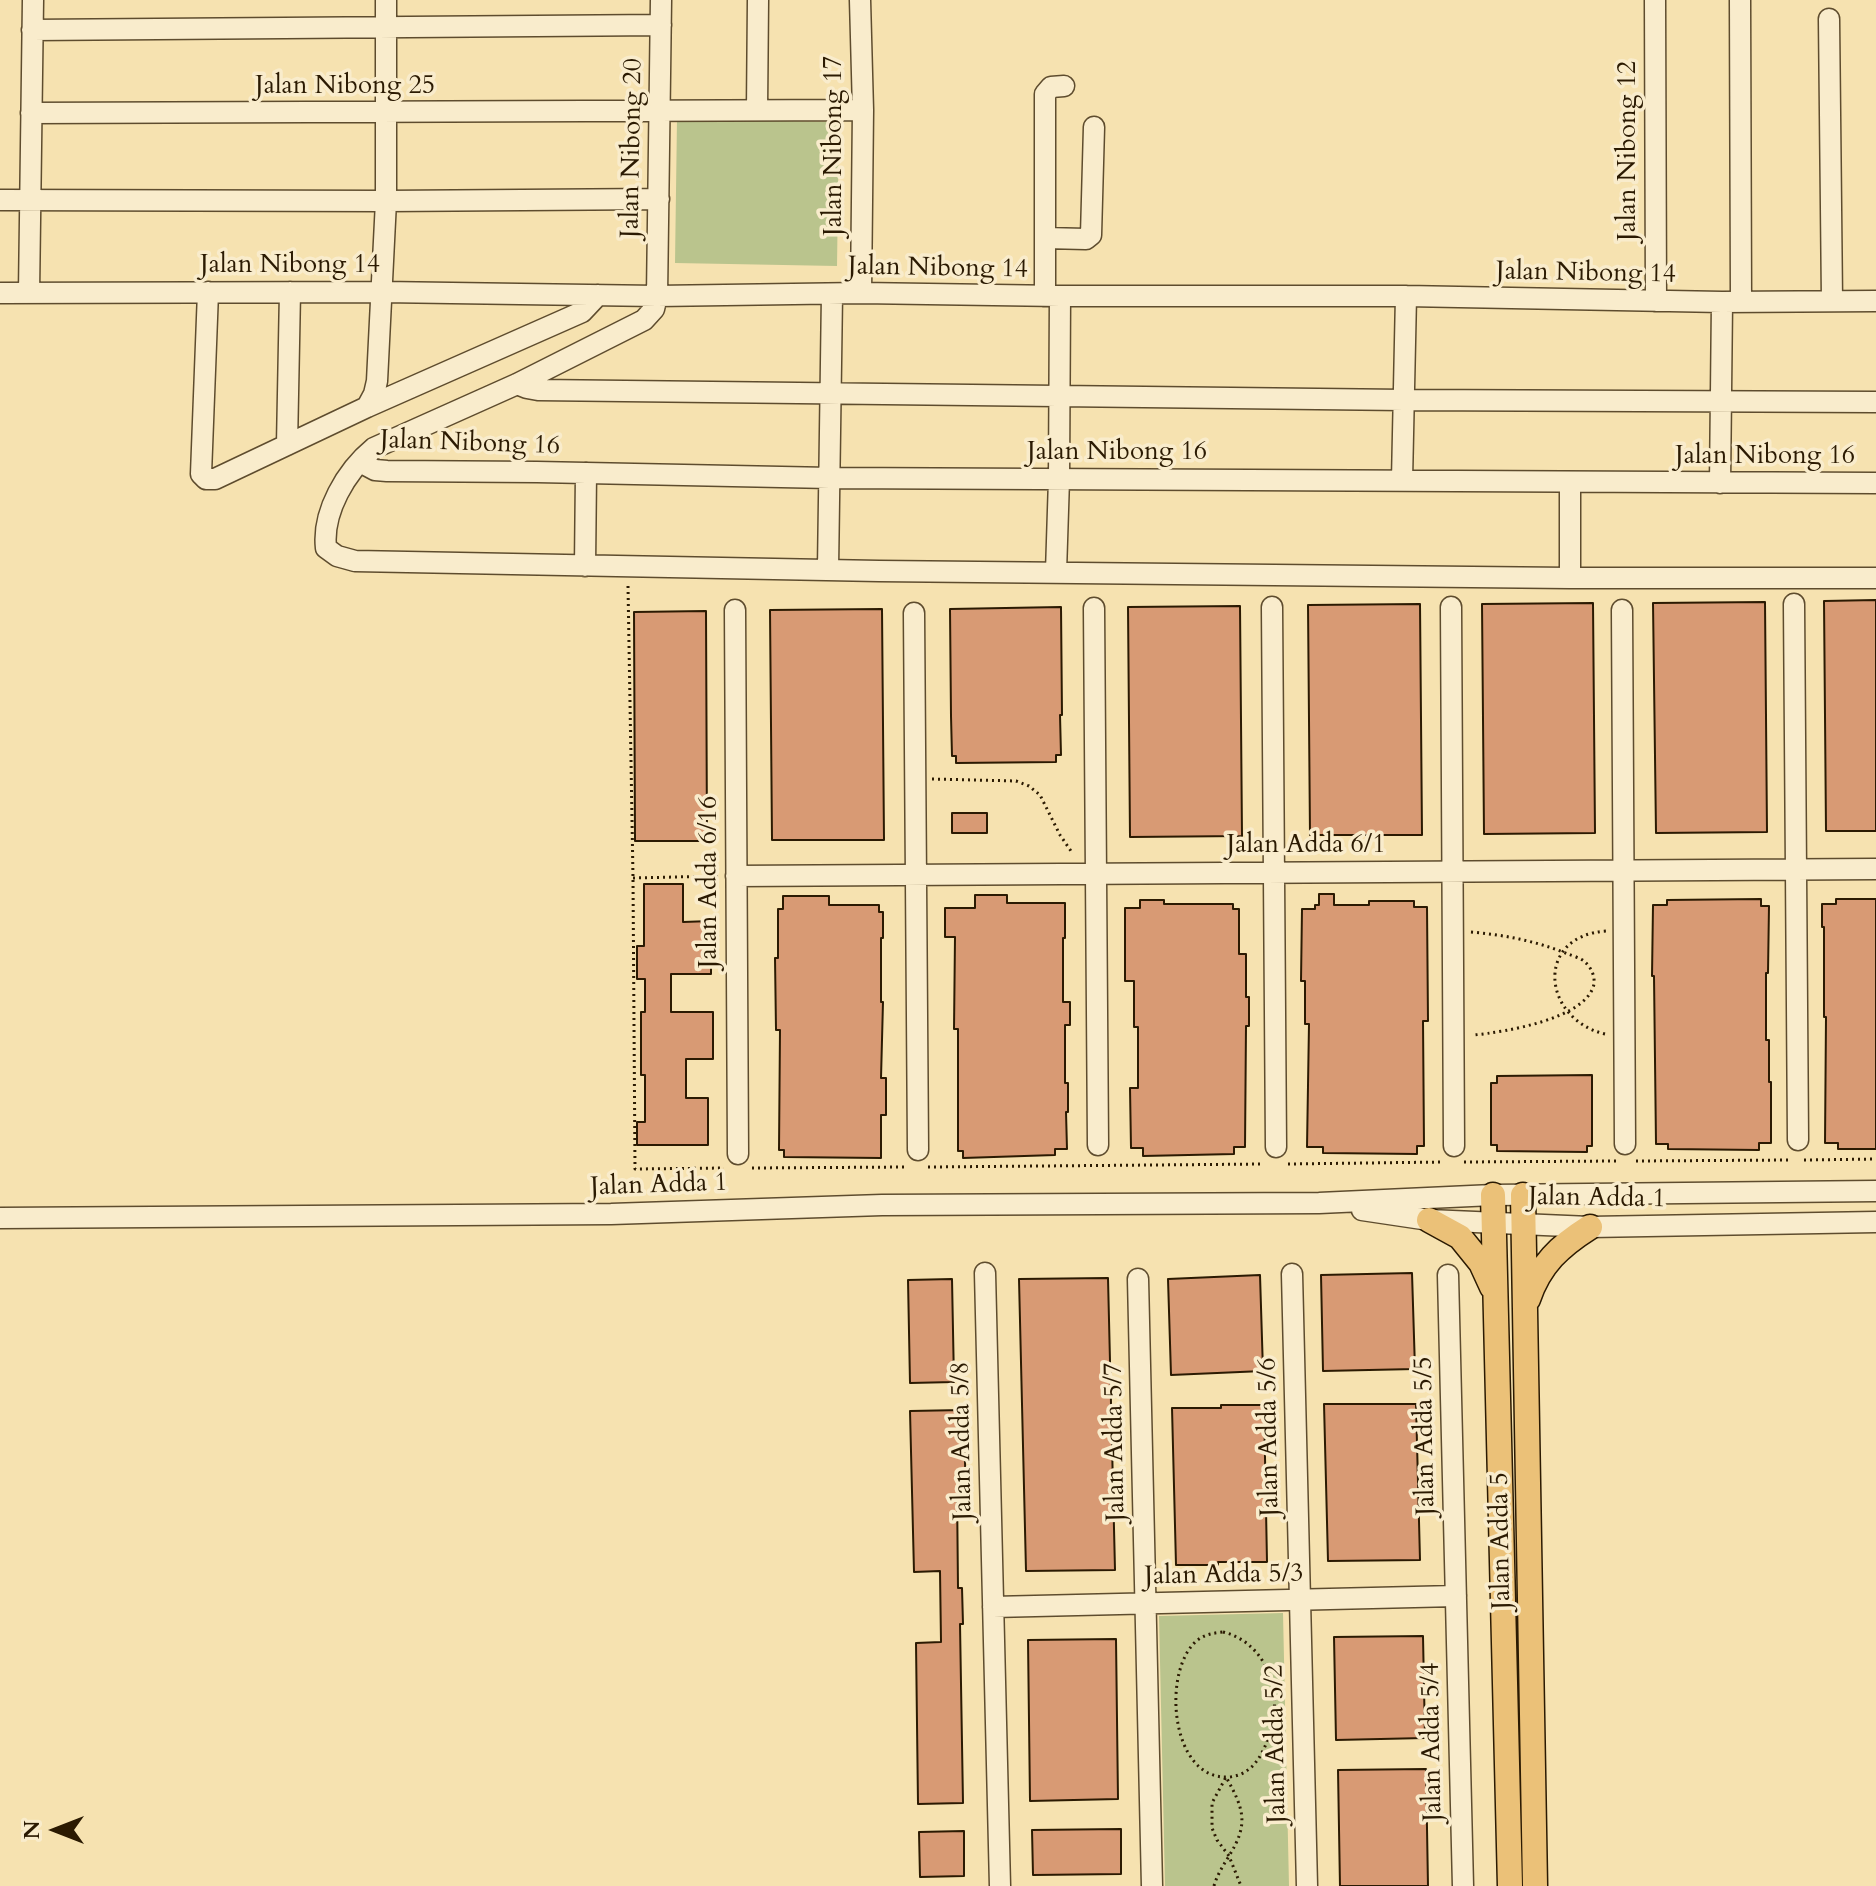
<!DOCTYPE html>
<style>
body{margin:0}
#map{position:relative;width:1876px;height:1886px;overflow:hidden;background:#f6e2b0;font-family:Cardo,serif}
canvas{display:block}
.north{position:absolute;left:16px;top:1790px;width:80px;height:80px;-webkit-text-stroke:6px #f9eccc;paint-order:stroke;rotate:270deg;font-size:22px;font-weight:700;line-height:32px;text-align:center;color:#2b1a02}
.north::after{content:'';display:block;margin:auto;width:28px;height:36px;background:#2b1a02;clip-path:polygon(50% 0,100% 100%,50% 72%,0 100%)}
</style>
<div id="map">
<canvas width="1876" height="1886"></canvas>
<div class="north">N</div>
</div>
<script>
const ctx = document.querySelector('canvas').getContext('2d');
ctx.lineJoin = 'round';
function fill(path, color) {
  ctx.fillStyle = color;
  ctx.fill(path, 'evenodd');
}
function trace(path, color, width, dash) {
  ctx.strokeStyle = color;
  ctx.lineWidth = width;
  ctx.lineCap = dash ? 'butt' : 'round';
  ctx.setLineDash(dash || []);
  ctx.stroke(path);
}
function drawText(font, color, halo, rows, align = 'center') {
  ctx.font = font + ' Cardo,serif';
  ctx.lineWidth = 7;
  ctx.setLineDash([]);
  ctx.textBaseline = 'middle';
  ctx.strokeStyle = halo;
  ctx.fillStyle = color;
  for (const [text, x, y, turn = 0] of rows) {
    ctx.save();
    ctx.translate(x, y);
    ctx.rotate((+turn || 0) * Math.PI / 180);
    ctx.textAlign = isNaN(turn) ? turn : align;
    if (halo) ctx.strokeText(text, 0, 0);
    ctx.fillText(text, 0, 0);
    ctx.restore();
  }
}
fill(new Path2D(`
 M677 119 839 122 837 266 675 263Z
 M1283 1613 1289 1886H1165L1159 1616Z`), '#bac48d');
const building = new Path2D(`
 M1876 600V831H1826L1824 601Z
 M1765 602 1767 832 1656 833 1653 603Z
 M1593 603 1595 833 1484 834 1482 604Z
 M1420 604 1422 835H1310L1308 605Z
 M1240 606 1242 836 1130 837 1128 607Z
 M1061 607 1062 715H1060L1061 755H1056V762L956 763V756H952L951 716 950 609Z
 M882 609 884 840H772L770 610Z
 M706 611 707 841H635L634 612Z
 M952 813H987V833H952Z
 M644 884H683V922L711 921V974H671V1012H713V1059H686V1098H708V1145H637V1122H645V1075H641V1012H645V979H637V946H644Z
 M1319 894H1334V905H1369V901H1414V907H1427L1428 1021H1423L1424 1146H1417V1154L1323 1153V1147H1307L1309 1024H1305V981H1301L1302 909H1315V905H1319Z
 M975 895H1007V903H1065V938H1063V1002H1070V1025H1065V1083H1068V1112H1066L1067 1149H1055V1155L963 1158V1151H958V1029H954L955 937H945V908H975Z
 M783 896H829V905H879V912H883V938H881V1002H883L881 1078H886V1115H881V1158L784 1157V1150H779L780 1030H776L775 958H778V909H783Z
 M1761 899V906H1769L1768 973H1766V1040H1769V1082H1771V1143H1759V1150L1668 1149V1144H1656L1654 976H1652L1653 905H1667V900Z
 M1836 899H1876V1149H1838V1143H1825L1826 1017H1824V927H1822V904H1836Z
 M1140 900H1164V904H1233V909H1239V954H1246V997H1249V1026H1246L1245 1147H1234V1154L1143 1156V1148H1131L1130 1088H1138V1027H1134V981H1125V908H1140Z
 M1592 1075V1146H1587V1152L1497 1151V1145H1491V1083H1497V1076Z
 M1412 1273 1415 1369 1323 1371 1321 1275Z
 M1260 1275 1263 1371 1171 1375 1168 1279Z
 M1108 1278 1115 1570 1026 1571 1019 1279Z
 M952 1279 954 1382 910 1383 908 1280Z
 M1324 1404H1416L1420 1560 1328 1561Z
 M1221 1405H1264L1267 1562H1218V1565H1176L1172 1408H1221Z
 M963 1410 966 1489H957L958 1588H962L963 1624H960L963 1803 918 1804 916 1643 941 1642 940 1571 914 1572 910 1411Z
 M1423 1636 1425 1738 1336 1740 1334 1637Z
 M1116 1639 1118 1799 1030 1801 1028 1640Z
 M1426 1769 1428 1886H1340L1338 1770Z
 M1121 1829V1874L1033 1875 1032 1830Z
 M964 1831V1876L920 1877 919 1832Z`);
fill(building, '#d89a74');
trace(building, '#2b1a02', 2);
const minor = new Path2D(`
 M661 0 657 296 654 309 644 320 517 384 374 448C346 471 322 512 326 548L337 556 355 561 879 571 1570 578V482
 M860 0 863 110 861 293
 M1655 0 1656 301
 M1740 0 1741 301
 M1829 19 1832 301
 M32 30 661 25
 M757 110 758 0
 M31 113 863 110
 M0 200 386 201 659 199
 M1045 238 1086 239 1091 235 1094 127
 M208 292 201 474 206 479H215L367 407 582 312 598 295
 M0 293 383 292 657 296 861 293 1060 296H1406L1722 302 1876 301
 M29 293 33 0
 M1045 296V94L1051 87 1064 86
 M517 384 527 388 538 390 1404 400 1876 402
 M367 407 374 394 377 381 386 201V0
 M287 445 290 292
 M360 462 375 470 387 471 537 472 830 478 1876 483
 M1402 480 1406 296
 M1720 483 1722 302
 M585 566 586 473
 M828 569 832 294
 M1056 572 1059 479 1060 296
 M1570 578H1876
 M1794 604 1798 1140
 M1272 607 1276 1147
 M1451 607 1454 1146
 M1094 608 1098 1145
 M735 610 738 1154
 M1622 610 1625 1144
 M914 613 918 1150
 M736 876 1876 869
 M1362 1210 1429 1220 1590 1227 1876 1222
 M0 1218 611 1214 882 1205 1319 1203 1493 1195 1876 1191
 M985 1273 1000 1886
 M1292 1274 1307 1886
 M1448 1275 1463 1886
 M1138 1279 1152 1886
 M993 1607 1456 1596`);
const major = new Path2D(`
 M1493 1195 1510 1886
 M1523 1195 1535 1886
 M1429 1220 1460 1237 1481 1263 1492 1287
 M1528 1299C1540 1264 1560 1246 1590 1227`);
trace(minor, '#5e4c2e', 23);
trace(major, '#2b1a02', 27);
trace(new Path2D(`
 M628 586 633 878 635 1169 724 1168
 M932 779 1016 781 1029 786 1040 795 1060 835 1073 854
 M633 878 718 876
 M1471 932C1505 935 1536 941 1568 954 1573 956 1581 958 1585 962 1591 967 1595 976 1594 984 1587 1019 1504 1032 1474 1035
 M1605 1034C1542 1019 1534 936 1606 931
 M1804 1160 1876 1159
 M1636 1161 1792 1160
 M1464 1162 1616 1161
 M1288 1164 1444 1162
 M928 1167 1264 1164
 M752 1168 908 1167
 M1223 1632C1268 1643 1284 1695 1269 1736 1262 1756 1252 1775 1229 1777 1169 1781 1161 1666 1199 1639 1206 1634 1214 1633 1223 1632Z
 M1214 1886C1217 1875 1223 1866 1229 1856 1249 1824 1244 1809 1226 1777L1212 1803V1828L1217 1840 1229 1856 1241 1886`), '#2b1a02', 3, [2, 4]);
trace(minor, '#f9eccc', 20);
trace(major, '#ebc178', 24);
drawText('26px', '#2b1a02', '#f9eccc', [
 ["Jalan Nibong 25",345,87],
 ["Jalan Nibong 17",835,146,-90],
 ["Jalan Nibong 20",633,148,-89],
 ["Jalan Nibong 12",1629,151,-90],
 ["Jalan Nibong 14",290,266],
 ["Jalan Nibong 14",938,269,1],
 ["Jalan Nibong 14",1586,274,1],
 ["Jalan Nibong 16",470,444,2],
 ["Jalan Nibong 16",1117,453],
 ["Jalan Nibong 16",1765,457],
 ["Jalan Adda 6/1",1306,846],
 ["Jalan Adda 6/16",710,882,-90],
 ["Jalan Adda 1",659,1186,-2],
 ["Jalan Adda 1",1597,1199,1],
 ["Jalan Adda 5/5",1426,1436,-91],
 ["Jalan Adda 5/6",1270,1437,-91],
 ["Jalan Adda 5/8",963,1441,-91],
 ["Jalan Adda 5/7",1116,1442,-91],
 ["Jalan Adda 5",1502,1541,-91],
 ["Jalan Adda 5/3",1224,1576,-1],
 ["Jalan Adda 5/4",1433,1742,-91],
 ["Jalan Adda 5/2",1277,1744,-91]
]);
</script>
